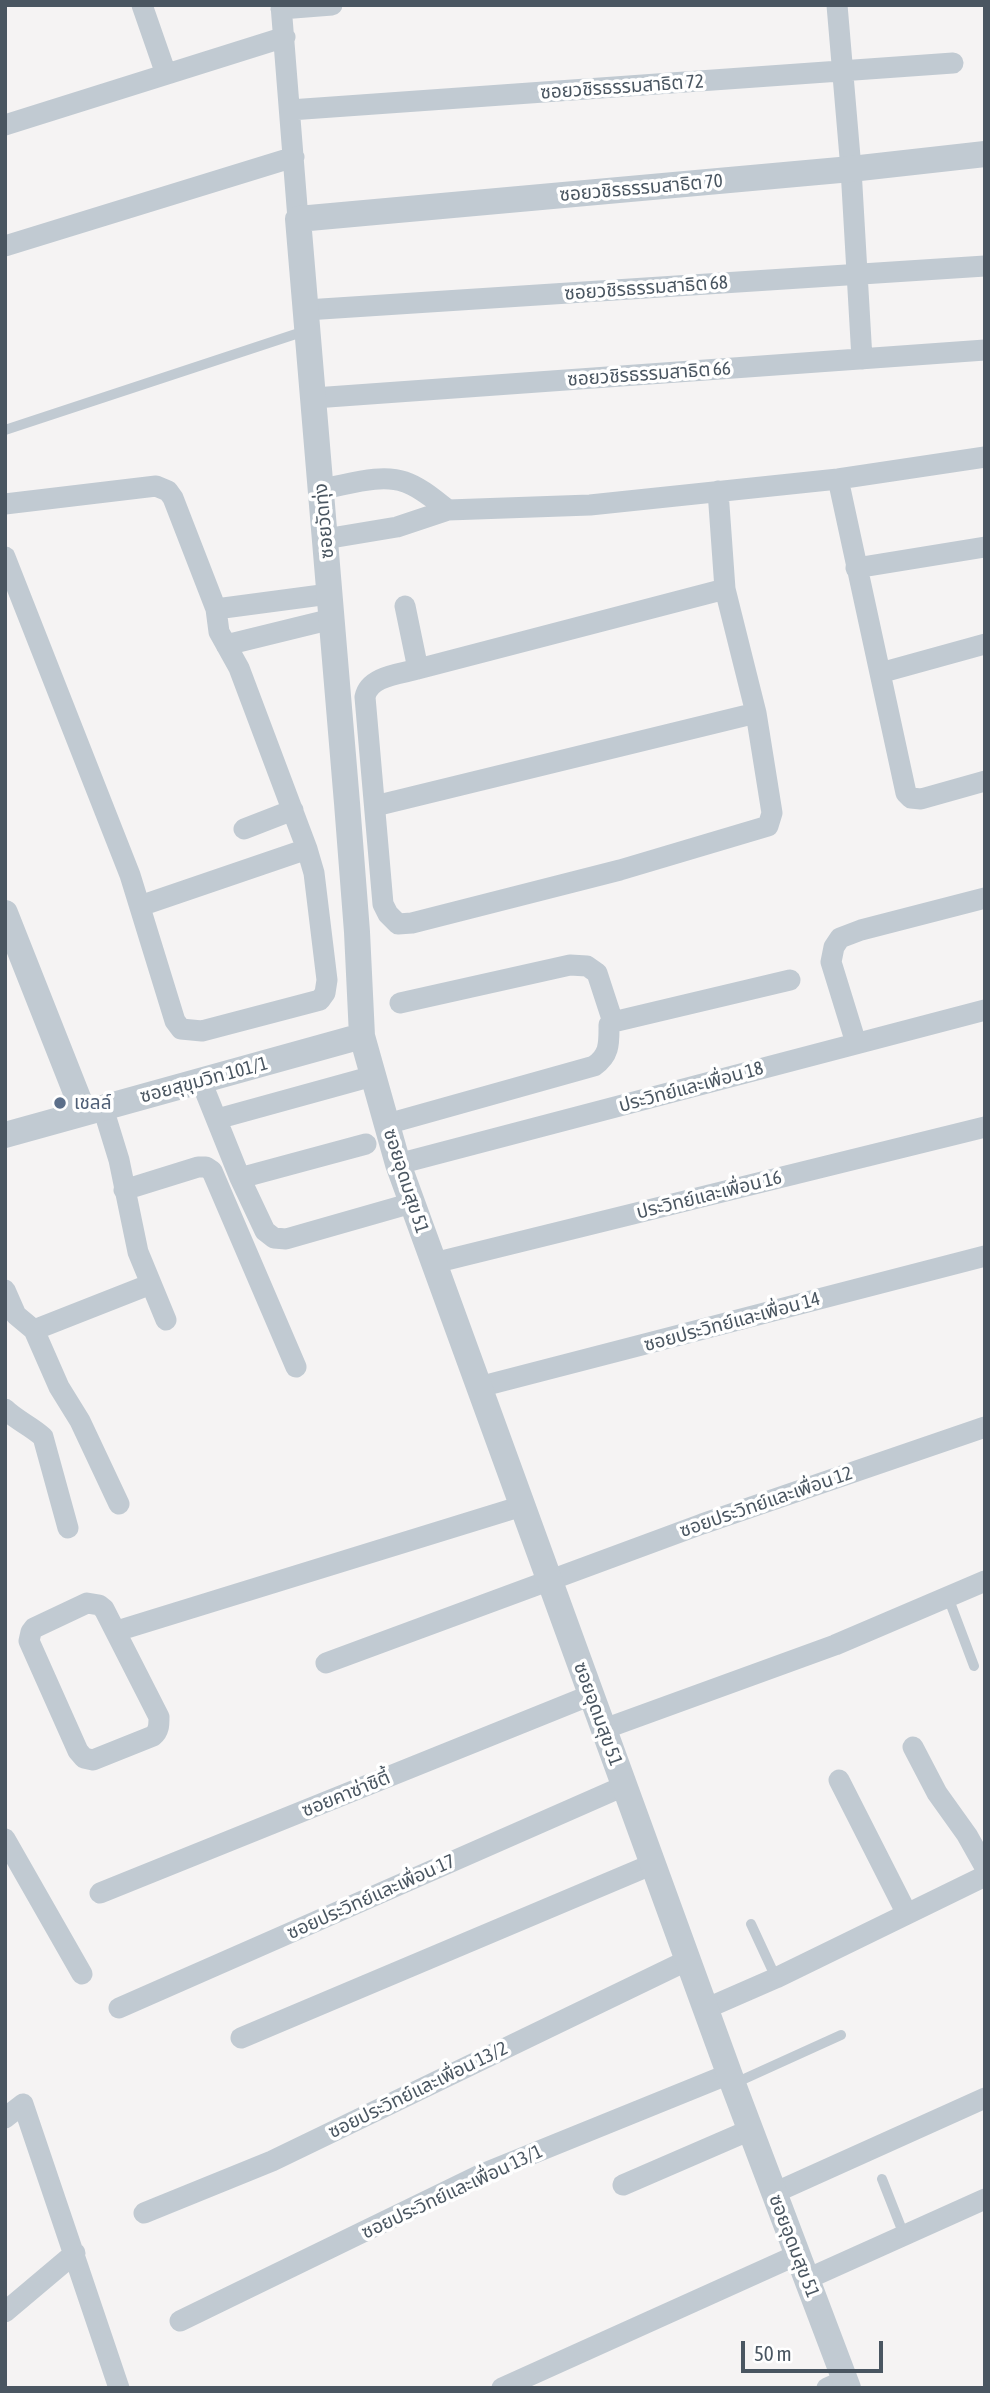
<!DOCTYPE html>
<meta charset="utf-8">
<style>
body{margin:0}
#map{position:relative;width:990px;height:2393px;overflow:hidden;background:#f5f3f3;font-family:"Asap Condensed",sans-serif}
canvas{display:block}
.frame{position:absolute;inset:0;border:7px solid #4a5661;pointer-events:none}
.scale{position:absolute;left:741px;top:2341px;width:142px;height:32px;box-sizing:border-box;border:4px solid #4a5661;border-top:0;padding-left:9px;font-size:21px;line-height:24px;white-space:nowrap;color:#4a5661;-webkit-text-stroke:5px #fff;paint-order:stroke}
</style>
<div id="map">
<canvas width="990" height="2393"></canvas>
<div class="frame"></div>
<div class="scale">50 m</div>
</div>
<script>
const ctx = document.querySelector('canvas').getContext('2d');
ctx.lineJoin = 'round';
function trace(path, color, width, dash) {
  ctx.strokeStyle = color;
  ctx.lineWidth = width;
  ctx.lineCap = dash ? 'butt' : 'round';
  ctx.setLineDash(dash || []);
  ctx.stroke(path);
}
function drawText(font, color, halo, rows, align = 'center') {
  ctx.font = font + ' "Asap Condensed","Noto Sans Thai",sans-serif';
  ctx.lineWidth = 7;
  ctx.setLineDash([]);
  ctx.textBaseline = 'middle';
  ctx.strokeStyle = halo;
  ctx.fillStyle = color;
  for (const [text, x, y, turn = 0] of rows) {
    ctx.save();
    ctx.translate(x, y);
    ctx.rotate((+turn || 0) * Math.PI / 180);
    ctx.textAlign = isNaN(turn) ? turn : align;
    if (halo) ctx.strokeText(text, 0, 0);
    ctx.fillText(text, 0, 0);
    ctx.restore();
  }
}
trace(new Path2D(`
 M5 430 308 330
 M948 1597 974 1666
 M751 1924 776 1978
 M733 2084 841 2035
 M882 2179 904 2235`), '#c1cad2', 10);
trace(new Path2D(`
 M142 5 166 74
 M281 5 298 219
 M837 5 851 169 862 359
 M281 9 332 5
 M290 110 953 63
 M5 125 285 37
 M5 246 294 157
 M306 310 985 266
 M314 398 985 350
 M838 479 906 793 911 798 921 799 985 781
 M321 489C347 485 380 473 405 482 420 487 435 500 448 510
 M718 491 725 589 756 713 772 813 768 826 620 870 412 923 398 924 388 914 383 904 365 697C369 676 400 674 418 669L725 589
 M5 504 156 486 168 491 173 498 216 609 219 632 239 668 307 849 314 873 327 980 325 993 320 1000 202 1031 181 1029 175 1021 130 875 5 557
 M325 539 397 527 448 510 590 505 838 479 985 457
 M856 568 985 547
 M405 606 418 669
 M216 609 329 594
 M226 645 332 619
 M880 673 985 644
 M375 806 756 713
 M244 829 293 810
 M140 906 307 849
 M400 1003 570 965 587 966 597 973 613 1022
 M856 1043 831 962 834 947 840 938 861 930 985 898
 M201 1081 240 1178 265 1231 274 1238 286 1239 412 1203
 M103 1108 119 1160 138 1252 166 1320
 M217 1119 373 1076
 M387 1124 594 1066C610 1055 609 1043 609 1025L613 1022 790 980
 M398 1164 985 1010
 M240 1178 366 1144
 M124 1190 198 1167H206L212 1171 296 1367
 M434 1263 985 1127
 M5 1290 16 1315 34 1330 59 1387 80 1421 119 1504
 M34 1330 151 1284
 M479 1387 985 1256
 M5 1409C16 1420 31 1426 43 1437L68 1528
 M87 1603 99 1605 104 1609 159 1717C159 1725 159 1731 153 1736L93 1760 84 1758 78 1751 29 1641 31 1632 34 1628Z
 M117 1631 522 1506
 M326 1663 702 1524 985 1427
 M604 1729 835 1645 985 1581
 M913 1747 937 1793 967 1835 985 1867
 M839 1780 907 1914
 M5 1839 82 1974
 M100 1893 591 1695
 M119 2008 624 1786
 M705 2009 776 1978 985 1876
 M241 2038 653 1864
 M5 2118 23 2104 119 2388
 M623 2185 750 2130
 M774 2193 985 2098
 M144 2213 272 2161 688 1960
 M807 2279 985 2199
 M5 2312 75 2253
 M180 2321 480 2175 729 2074
 M502 2388 797 2255
 M827 2388 845 2380`), '#c1cad2', 21);
trace(new Path2D(`
 M5 913 84 1113
 M5 1135 362 1036
 M848 2388 733 2084 398 1164 362 1036 357 932 347 803 298 219 851 169 985 154`), '#c1cad2', 26);
for (const [x, y, r, color] of [
 [60,1103,7,"#5c6f8a"]
]) {
  const dot = new Path2D();
  dot.arc(x, y, r, 0, 2 * Math.PI);
  ctx.fillStyle = color;
  ctx.fill(dot);
  trace(dot, '#fff', 2.5);
}
drawText('19px', '#4a5661', '#fff', [
 ["ซอยวชิรธรรมสาธิต 72",622,87,-4],
 ["ซอยวชิรธรรมสาธิต 70",641,188,-5],
 ["ซอยวชิรธรรมสาธิต 68",646,288,-4],
 ["ซอยวชิรธรรมสาธิต 66",649,374,-4],
 ["ซอยวัดทุ่ง",324,521,-95],
 ["ซอยสุขุมวิท 101/1",204,1080,-15],
 ["ประวิทย์และเพื่อน 18",691,1087,-15],
 ["ซอยอุดมสุข 51",406,1181,72],
 ["ประวิทย์และเพื่อน 16",709,1195,-14],
 ["ซอยประวิทย์และเพื่อน 14",732,1322,-15],
 ["ซอยประวิทย์และเพื่อน 12",766,1502,-19],
 ["ซอยอุดมสุข 51",598,1714,70],
 ["ซอยคาซ่าซิตี้",346,1794,-22],
 ["ซอยประวิทย์และเพื่อน 17",371,1897,-24],
 ["ซอยประวิทย์และเพื่อน 13/2",418,2090,-26],
 ["ซอยประวิทย์และเพื่อน 13/1",452,2192,-25],
 ["ซอยอุดมสุข 51",794,2246,69]
]);
drawText('19px', '#4e5e75', '#fff', [
 ["เชลล์",74,1103]
], 'left');
</script>
